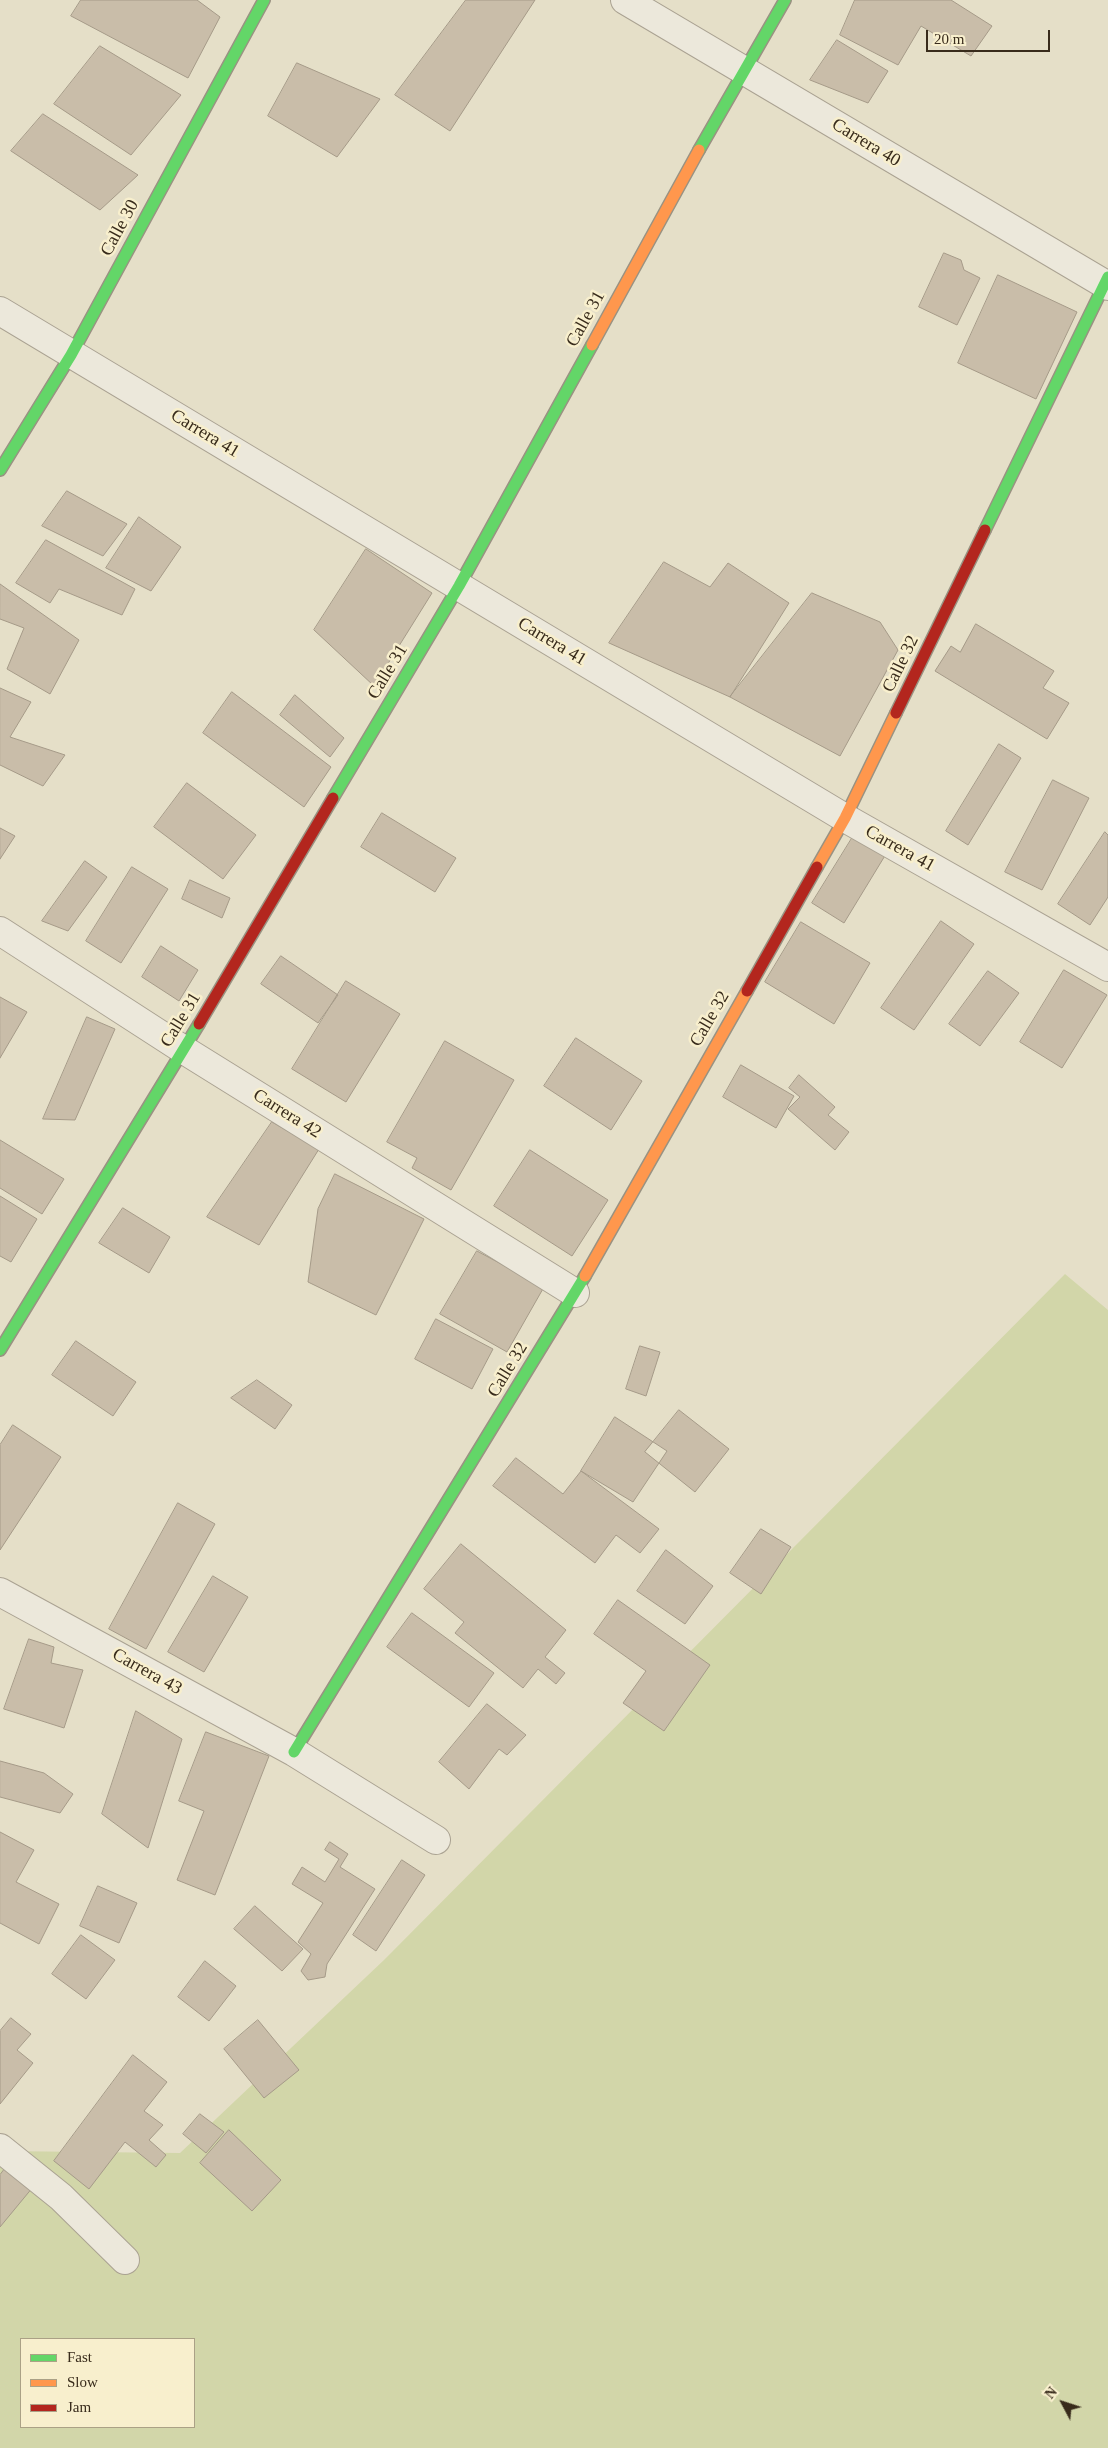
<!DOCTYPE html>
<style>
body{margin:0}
#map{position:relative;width:1108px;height:2448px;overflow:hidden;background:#e5dfc8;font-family:"Times New Roman",serif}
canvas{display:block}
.legend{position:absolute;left:20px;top:2338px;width:175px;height:90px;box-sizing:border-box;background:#f8efcd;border:1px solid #aba186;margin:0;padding:6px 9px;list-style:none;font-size:15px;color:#382b1b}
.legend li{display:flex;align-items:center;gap:10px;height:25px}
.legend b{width:25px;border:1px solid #aba186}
.north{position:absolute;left:1038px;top:2378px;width:50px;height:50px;-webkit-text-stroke:4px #f8efcd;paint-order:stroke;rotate:310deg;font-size:14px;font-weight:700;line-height:20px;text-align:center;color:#382b1b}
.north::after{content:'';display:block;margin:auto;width:18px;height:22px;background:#382b1b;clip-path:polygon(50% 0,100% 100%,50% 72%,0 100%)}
.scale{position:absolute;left:926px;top:30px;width:124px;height:22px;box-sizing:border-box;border:2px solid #382b1b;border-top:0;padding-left:6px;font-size:15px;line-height:18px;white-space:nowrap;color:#382b1b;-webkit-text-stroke:4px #f8efcd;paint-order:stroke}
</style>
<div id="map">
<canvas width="1108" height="2448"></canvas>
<ul class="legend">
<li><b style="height:6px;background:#63d668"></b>Fast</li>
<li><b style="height:6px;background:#ff974d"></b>Slow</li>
<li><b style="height:6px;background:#b3261e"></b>Jam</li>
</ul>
<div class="north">N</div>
<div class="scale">20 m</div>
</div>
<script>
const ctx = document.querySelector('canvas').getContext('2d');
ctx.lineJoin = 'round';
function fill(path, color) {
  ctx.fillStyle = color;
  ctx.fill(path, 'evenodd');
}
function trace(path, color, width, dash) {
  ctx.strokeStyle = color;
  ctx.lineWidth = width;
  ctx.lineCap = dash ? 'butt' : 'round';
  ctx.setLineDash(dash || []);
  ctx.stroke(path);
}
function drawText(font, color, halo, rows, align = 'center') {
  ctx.font = font + ' "Times New Roman",serif';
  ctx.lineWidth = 5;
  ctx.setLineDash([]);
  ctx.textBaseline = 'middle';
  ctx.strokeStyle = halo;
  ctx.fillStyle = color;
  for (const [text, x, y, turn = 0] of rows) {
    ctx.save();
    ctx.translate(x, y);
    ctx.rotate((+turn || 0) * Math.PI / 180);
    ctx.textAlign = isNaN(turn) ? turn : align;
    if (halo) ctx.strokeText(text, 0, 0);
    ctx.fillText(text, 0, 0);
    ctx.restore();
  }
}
fill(new Path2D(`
 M1065 1274 1108 1310V2448H0V2151L180 2153 384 1960ZM21 2339H194V2427H21Z`), '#d2d6a9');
const building = new Path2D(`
 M81 0H197L220 17 188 78 71 16Z
 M466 0H535L450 131 395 95Z
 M855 0H951L992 26 971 56 921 26 898 65 840 35Z
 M837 40 888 71 868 103 810 80Z
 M100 46 181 95 131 155 54 104Z
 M297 63 380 99 337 157 268 116Z
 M43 114 138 175 100 210 11 151Z
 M944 253 961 260 964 270 980 278 957 325 919 307Z
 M998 275 1077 312 1036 399 958 363Z
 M67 491 127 524 103 556 42 526Z
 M139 517 181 547 151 591 106 568Z
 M46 540 135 589 122 615 59 589 50 603 16 583Z
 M366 549 432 593 374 686 314 630Z
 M664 562 710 587 728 563 789 603 730 697 609 643Z
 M0 584 79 640 50 694 7 669 24 628 0 619Z
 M812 593 880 622 898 650 840 756 730 697Z
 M976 624 1054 671 1043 688 1069 703 1047 739 935 671 951 646 960 652Z
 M0 688 31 702 10 737 65 755 43 786 0 765Z
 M232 692 331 767 304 807 203 733Z
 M295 695 344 738 330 757 280 715Z
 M999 744 1021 758 968 845 946 831Z
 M1053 780 1089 798 1042 890 1005 872Z
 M187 783 256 835 223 879 154 827Z
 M382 813 456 858 435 892 361 847Z
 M0 828 15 836 0 859Z
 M1105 832 1108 835V897L1090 925 1058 904Z
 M854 835 886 854 844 923 812 903Z
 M85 861 107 877 68 931 42 921Z
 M132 867 168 889 121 963 86 941Z
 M190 880 230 898 222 918 182 899Z
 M941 921 974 944 914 1030 881 1008Z
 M801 922 870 963 834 1024 765 982Z
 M161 946 198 970 179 1001 142 977Z
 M281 956 338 995 318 1023 261 984Z
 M1064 970 1107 995 1062 1068 1020 1042Z
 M988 971 1019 993 980 1046 949 1024Z
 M346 981 400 1014 346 1102 292 1069Z
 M0 997 27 1012 0 1058Z
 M87 1017 115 1029 75 1120 43 1119Z
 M576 1038 642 1081 611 1130 544 1086Z
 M445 1041 514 1080 451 1190 412 1168 417 1158 387 1142Z
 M741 1065 794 1096 776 1128 723 1097Z
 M799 1075 835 1107 828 1115 849 1132 835 1150 788 1109 800 1097 789 1088Z
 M272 1122 319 1149 259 1245 207 1217Z
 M0 1140 64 1179 42 1214 0 1188Z
 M530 1150 608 1200 572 1256 494 1206Z
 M335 1174 424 1219 376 1315 308 1282 318 1209Z
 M0 1196 37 1219 11 1262 0 1256Z
 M123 1208 170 1237 149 1273 99 1243Z
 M477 1251 544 1287 507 1352 440 1314Z
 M436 1319 493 1349 472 1389 415 1359Z
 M76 1341 136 1382 113 1416 52 1375Z
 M640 1346 660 1352 646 1396 626 1389Z
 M257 1380 292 1405 275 1429 231 1398Z
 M679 1410 729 1449 695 1492 645 1452Z
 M615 1417 667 1451 633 1502 581 1471Z
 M13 1425 61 1457 0 1550V1445Z
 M516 1458 563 1494 581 1471 659 1529 640 1553 616 1535 595 1563 493 1486Z
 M178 1503 215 1524 146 1649 109 1629Z
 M761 1529 791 1547 761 1594 730 1573Z
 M461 1544 566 1630 545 1657 565 1673 556 1684 538 1669 523 1688 455 1633 464 1622 424 1589Z
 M666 1550 713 1586 685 1624 637 1591Z
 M213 1576 248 1597 204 1672 168 1652Z
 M618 1600 710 1665 664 1731 623 1703 646 1671 594 1634Z
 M412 1613 494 1673 469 1707 387 1647Z
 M29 1639 54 1647 51 1663 83 1670 64 1728 4 1709Z
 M487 1704 526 1735 507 1755 499 1749 469 1789 439 1762Z
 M136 1711 182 1739 148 1848 102 1814Z
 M206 1732 269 1756 215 1895 177 1880 204 1811 179 1801Z
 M0 1761 44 1773 73 1794 60 1813 0 1797Z
 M0 1832 34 1850 16 1882 59 1904 39 1944 0 1923Z
 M330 1842 348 1854 340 1867 375 1889 327 1964 325 1977 308 1980 301 1971 311 1954 298 1942 323 1903 292 1884 302 1867 325 1882 339 1859 325 1850Z
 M402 1860 425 1875 376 1951 353 1935Z
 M98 1886 137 1903 119 1943 80 1926Z
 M255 1906 303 1949 282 1971 234 1929Z
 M81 1935 115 1960 86 1999 52 1974Z
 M205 1961 236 1986 209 2021 178 1997Z
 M11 2018 31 2034 17 2050 33 2063 0 2104V2031Z
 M258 2020 299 2070 264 2098 224 2049Z
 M133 2055 167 2082 144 2111 163 2125 149 2140 166 2155 156 2167 125 2142 89 2189 54 2161Z
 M200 2114 224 2132 206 2153 183 2134Z
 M229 2130 281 2180 252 2211 200 2163Z
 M7 2166 33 2187 0 2227V2175Z`);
fill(building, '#c9bda9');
trace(building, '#a59a88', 1);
const street = new Path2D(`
 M625 0 1108 286
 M0 311 845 818 1108 967
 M0 931 184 1050 575 1293
 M0 1592 294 1752 436 1840
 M0 2148 61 2197 125 2260`);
const fast = new Path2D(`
 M699 150 785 0
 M0 470 71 355 264 0
 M985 530 1108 277
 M333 798 459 586 592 345
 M0 1350 199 1024
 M294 1752 585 1276`);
const slow = new Path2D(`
 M592 345 699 150
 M817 867 845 818 896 713
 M585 1276 747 991`);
const jam = new Path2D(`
 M896 713 985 530
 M747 991 817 867
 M199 1024 333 798`);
trace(street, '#aaa292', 30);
trace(fast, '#999282', 14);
trace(slow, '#999282', 14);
trace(jam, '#999282', 14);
trace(street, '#ece8db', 28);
trace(fast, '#63d668', 11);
trace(slow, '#ff974d', 11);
trace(jam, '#b3261e', 11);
drawText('18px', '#382b1b', '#f8efcd', [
 ["Carrera 40",866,143,31],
 ["Calle 30",120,228,-62],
 ["Calle 31",586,319,-61],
 ["Carrera 41",205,434,31],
 ["Carrera 41",552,642,31],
 ["Calle 32",901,664,-64],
 ["Calle 31",388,672,-59],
 ["Carrera 41",900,849,29],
 ["Calle 32",710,1019,-60],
 ["Calle 31",181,1020,-59],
 ["Carrera 42",287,1114,32],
 ["Calle 32",508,1370,-59],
 ["Carrera 43",147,1672,29]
]);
</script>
